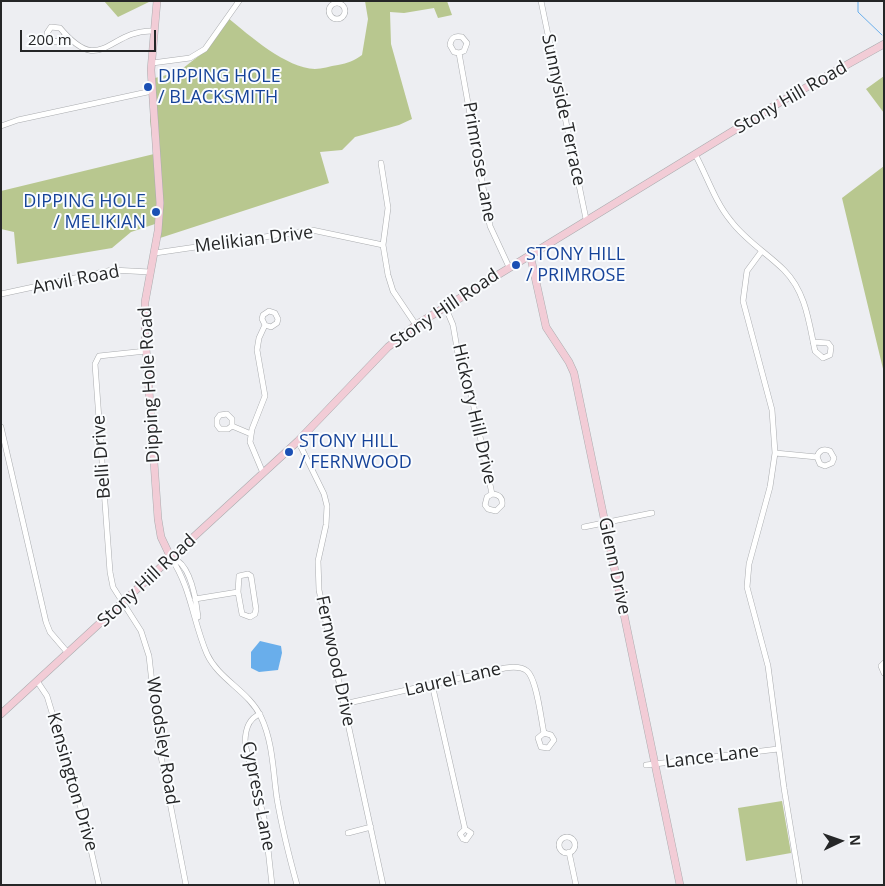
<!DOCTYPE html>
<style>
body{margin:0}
#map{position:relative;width:885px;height:886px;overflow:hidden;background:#edeef2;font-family:"Open Sans",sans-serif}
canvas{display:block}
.frame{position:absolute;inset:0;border:2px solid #252627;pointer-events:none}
.north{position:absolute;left:815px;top:816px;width:50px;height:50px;-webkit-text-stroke:4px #fafcfe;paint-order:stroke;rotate:87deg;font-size:14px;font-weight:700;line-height:20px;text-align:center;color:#252627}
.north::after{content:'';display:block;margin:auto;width:18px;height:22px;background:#252627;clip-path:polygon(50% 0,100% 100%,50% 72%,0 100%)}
.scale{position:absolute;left:20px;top:30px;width:136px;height:22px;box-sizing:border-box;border:2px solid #252627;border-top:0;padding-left:6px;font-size:15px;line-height:18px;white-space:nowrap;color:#252627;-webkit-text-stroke:4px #fafcfe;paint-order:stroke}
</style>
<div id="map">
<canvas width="885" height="886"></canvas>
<div class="frame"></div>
<div class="north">N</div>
<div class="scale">200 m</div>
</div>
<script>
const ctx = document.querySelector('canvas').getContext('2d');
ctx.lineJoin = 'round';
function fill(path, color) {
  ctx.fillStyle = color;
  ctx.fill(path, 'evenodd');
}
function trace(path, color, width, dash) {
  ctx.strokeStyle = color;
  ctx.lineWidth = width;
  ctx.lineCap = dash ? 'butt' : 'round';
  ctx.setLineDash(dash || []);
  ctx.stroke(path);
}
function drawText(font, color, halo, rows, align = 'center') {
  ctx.font = font + ' "Open Sans",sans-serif';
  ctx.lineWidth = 4;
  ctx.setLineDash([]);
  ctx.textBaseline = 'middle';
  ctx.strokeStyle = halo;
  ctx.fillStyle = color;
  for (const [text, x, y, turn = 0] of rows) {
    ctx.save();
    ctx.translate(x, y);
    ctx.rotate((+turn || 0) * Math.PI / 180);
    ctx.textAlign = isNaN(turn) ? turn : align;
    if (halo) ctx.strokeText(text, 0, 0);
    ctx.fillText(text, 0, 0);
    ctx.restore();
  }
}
fill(new Path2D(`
 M104 1H151L118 17Z
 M365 1H447L452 15 438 18 434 8 404 13 390 12 391 44 412 119 399 125 355 137 342 150 320 152 329 183 160 238 158 223 131 232 112 248 17 264 14 232 1 229V191L154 154 150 120 151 79 178 72 200 55 228 18C250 36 286 68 315 69 322 69 330 66 338 65 348 63 354 61 362 55L368 19Z
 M884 76V113L866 89Z
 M884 166V373L842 198Z
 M782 801 791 853 746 861 738 808Z`), '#b8c78f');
fill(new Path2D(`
 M260 641 281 646 282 653 278 670 259 672 251 668V652Z`), '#69aeeb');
trace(new Path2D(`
 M858 1V12L882 35`), '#69aeeb', 1);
const street = new Path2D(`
 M541 1 586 219
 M329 11a8 8 0 1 1 16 0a8 8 0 1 1-16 0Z
 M66 35 58 41 53 42 48 38 47 33 51 27 60 28C102 78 108 29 154 31
 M459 53 454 52 450 45C451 38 455 35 462 37L467 43 464 51 459 53 490 226 509 267
 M152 63 190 58 205 49 239 1
 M1 126 18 120 152 91
 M695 154C707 176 715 202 731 221 746 241 767 253 784 270 806 292 809 323 815 351L823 358 830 355 831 347 828 343 813 342
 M381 163 388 208 383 245 388 275 393 291 416 325
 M761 252 747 271 743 301 772 410 775 453 770 487 749 564 747 587 768 666 784 788 800 885
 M155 253 312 230 383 245
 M1 294 112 270 150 272
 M445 306 453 325 458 354 472 398 492 494C499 494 503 498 502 505L496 511 488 509 485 505 487 497 492 494
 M146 351 99 356 95 364 110 572 113 587 141 631 149 656 159 746 186 885
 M232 426V419L227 414 220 415 217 419V425L220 429H228L232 426 251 434
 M1 427 46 622 50 632 68 653
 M298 441 324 494 327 506 326 525 318 561 319 590 383 885
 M775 453 817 457 820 464 825 466 832 463 834 458 830 451C824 448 819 450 817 457
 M263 473 250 442 252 429 265 396 257 350 259 338 265 325 271 327 277 323 278 319 275 313 269 311 263 315 262 319 265 325
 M584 527 652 513
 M171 558C191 587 193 622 207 654 219 680 249 691 261 717 273 742 273 772 277 799 282 828 289 856 297 885
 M173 558C191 565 196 599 198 617
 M195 599 238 592 242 614 250 617 255 614 256 609 251 576 248 574 239 576 238 592
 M884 663 881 666 884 673
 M37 681 47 696 83 815 99 885
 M432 684 465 829 471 833 466 840 463 839 460 834 465 829
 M344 704 505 668C512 667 521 666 527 671 537 679 541 720 544 733L551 735 554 740 548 748 541 747 538 738 544 733
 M260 714C247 719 245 732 245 744L265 822 272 885
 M646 765 778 749
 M348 833 371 827
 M559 845a8 8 0 1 1 16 0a8 8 0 1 1-16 0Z
 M569 852 576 885`);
const secondary = new Path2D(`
 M157 1 151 70 160 203 158 231 145 302V333L158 519 161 537 171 558
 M530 254 546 327 569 362 574 373 680 885
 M1 714 298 441 388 347 416 325 782 101 884 44`);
trace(street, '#aaacaf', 6);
trace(secondary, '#aaacaf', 8);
trace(street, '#fff', 5);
trace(secondary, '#f2ccd6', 7);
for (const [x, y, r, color] of [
 [148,87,5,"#1a4fb4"],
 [156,212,5,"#1a4fb4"],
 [516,265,5,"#1a4fb4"],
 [289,452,5,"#1a4fb4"]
]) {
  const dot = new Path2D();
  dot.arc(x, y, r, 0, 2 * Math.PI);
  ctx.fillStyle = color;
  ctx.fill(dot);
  trace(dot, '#fafcfe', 2);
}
drawText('18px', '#164399', '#fafcfe', [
 ["DIPPING HOLE",158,77],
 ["/ BLACKSMITH",158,98],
 ["DIPPING HOLE",146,202,"right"],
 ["/ MELIKIAN",146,223,"right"],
 ["STONY HILL",526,255],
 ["/ PRIMROSE",526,276],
 ["STONY HILL",299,442],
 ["/ FERNWOOD",299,463]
], 'left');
drawText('18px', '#252627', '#fafcfe', [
 ["Stony Hill Road",791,98,-30],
 ["Sunnyside Terrace",563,110,78],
 ["Primrose Lane",479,162,80],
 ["Melikian Drive",254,240,-7],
 ["Anvil Road",76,280,-11],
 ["Stony Hill Road",445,309,-34],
 ["Dipping Hole Road",150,385,-93],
 ["Hickory Hill Drive",474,414,77],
 ["Belli Drive",102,457,-94],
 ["Glenn Drive",614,566,78],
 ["Stony Hill Road",147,581,-43],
 ["Fernwood Drive",335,661,78],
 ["Laurel Lane",453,680,-13],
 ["Woodsley Road",162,741,81],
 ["Lance Lane",712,757,-7],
 ["Kensington Drive",72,782,74],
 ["Cypress Lane",258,796,79]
]);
</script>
